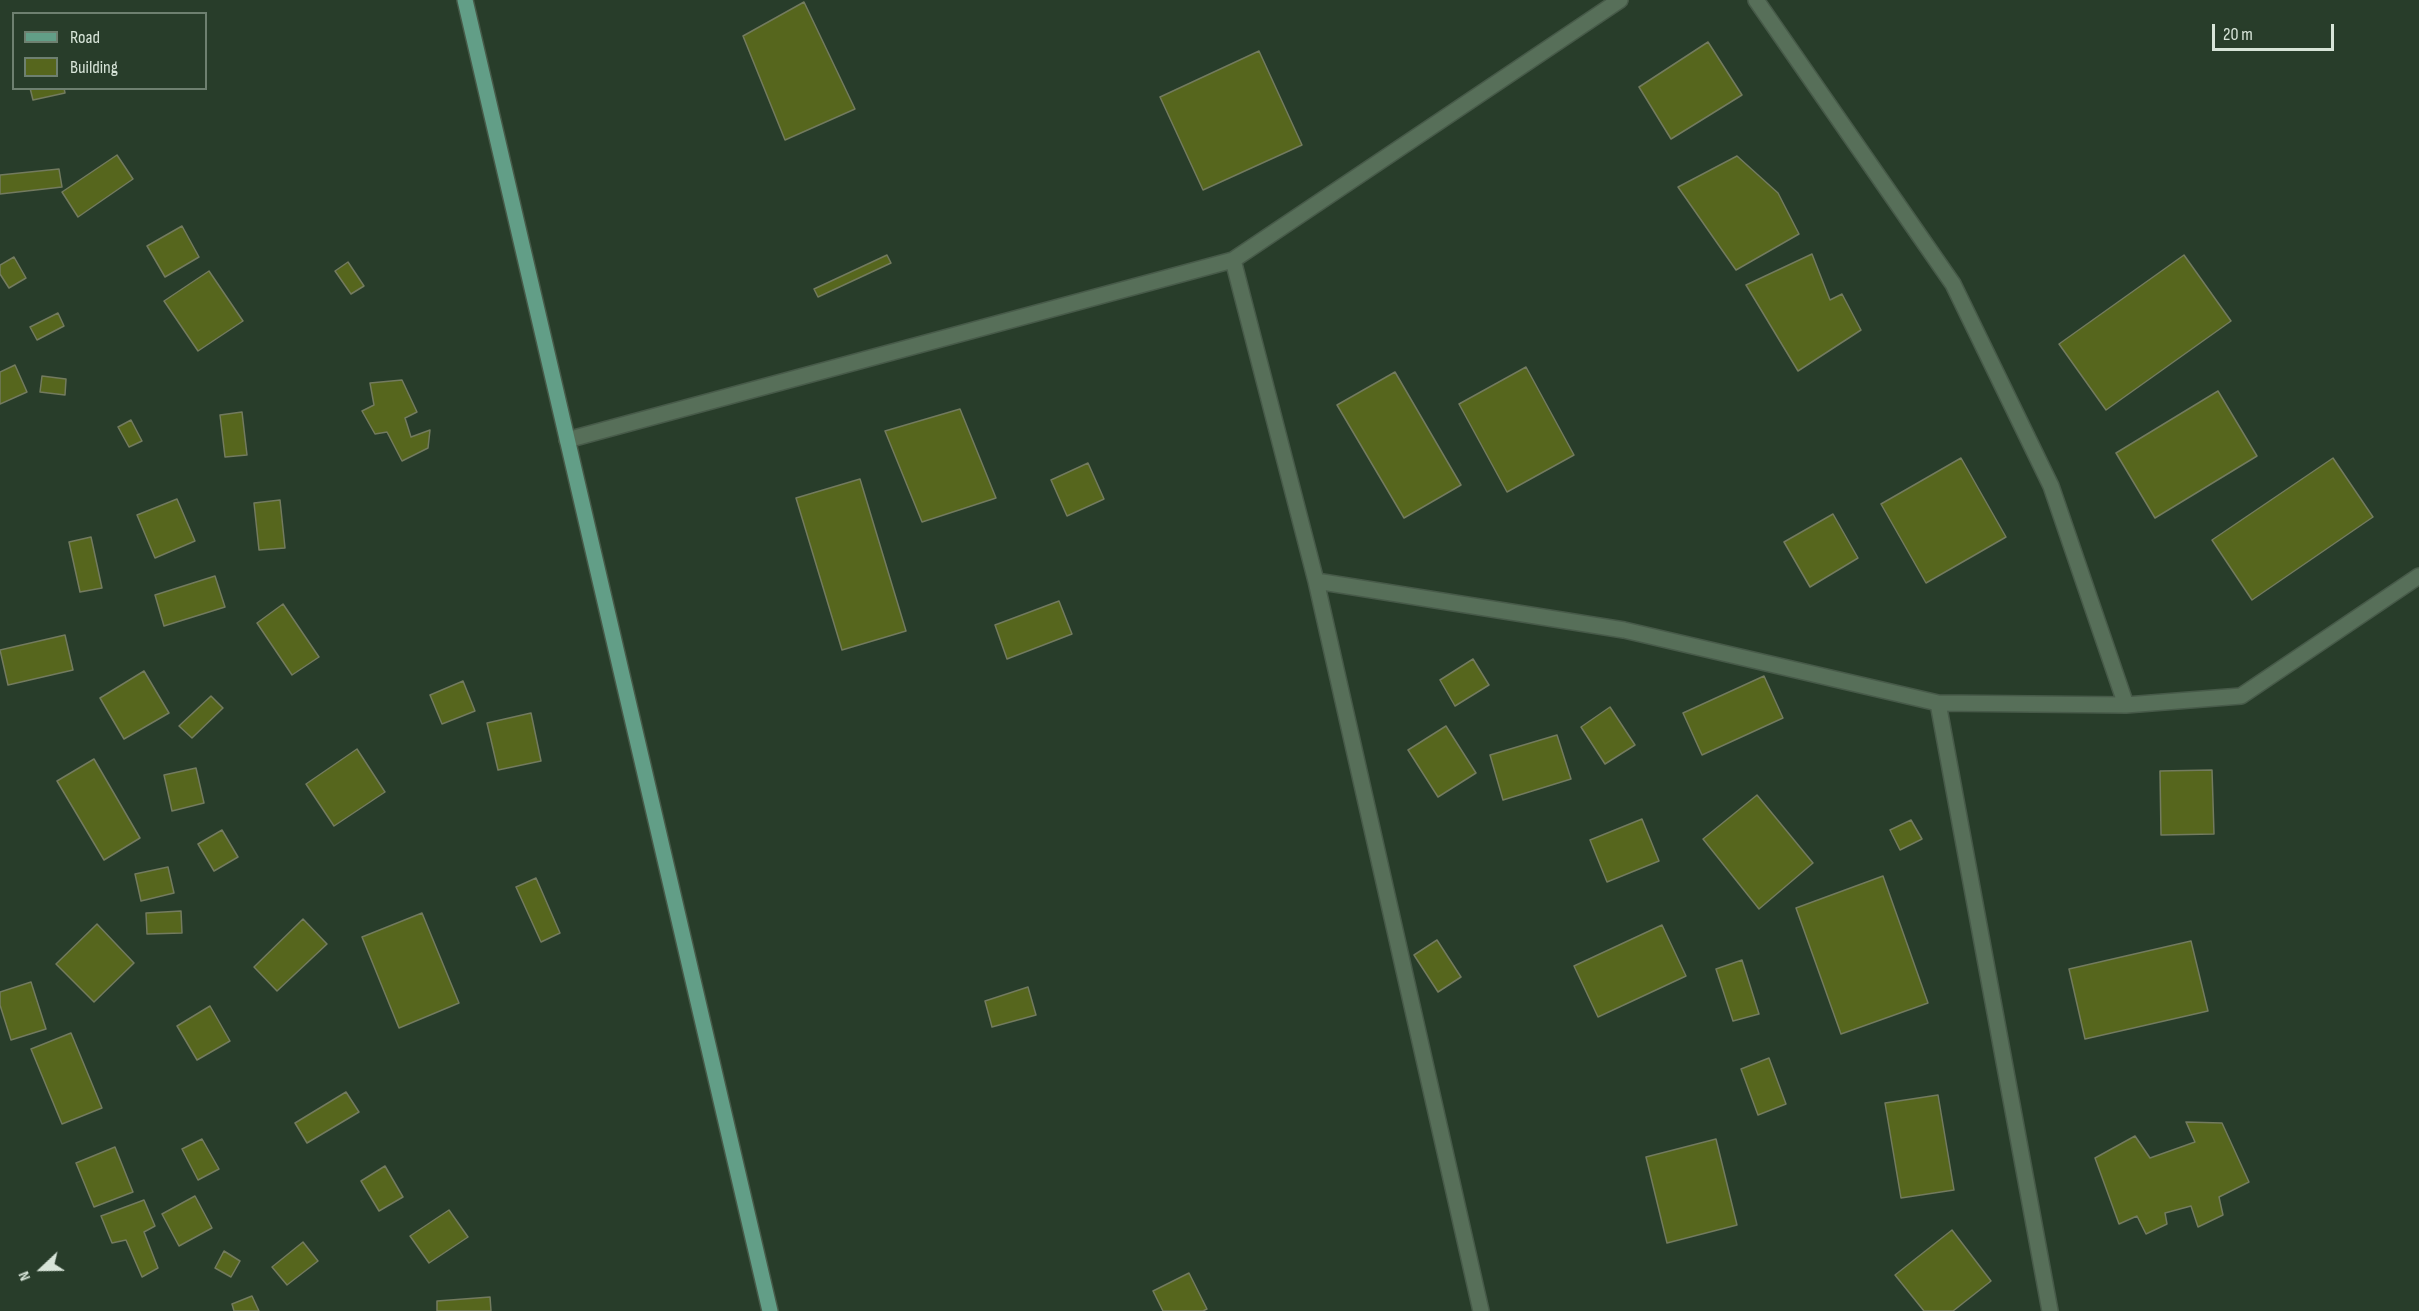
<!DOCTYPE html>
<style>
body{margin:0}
#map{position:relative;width:2419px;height:1311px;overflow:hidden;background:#283d2a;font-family:"Sofia Sans Condensed",sans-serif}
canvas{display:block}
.legend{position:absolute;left:12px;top:12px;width:195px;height:78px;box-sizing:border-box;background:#283d2a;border:2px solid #6e8070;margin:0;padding:8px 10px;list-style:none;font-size:18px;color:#d7e4d8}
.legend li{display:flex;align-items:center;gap:12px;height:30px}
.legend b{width:30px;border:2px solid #6e8070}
.north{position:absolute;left:12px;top:1239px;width:60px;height:60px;-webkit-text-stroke:4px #283d2a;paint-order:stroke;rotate:248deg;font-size:16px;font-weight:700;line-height:24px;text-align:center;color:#d7e4d8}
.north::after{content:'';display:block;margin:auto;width:21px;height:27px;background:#d7e4d8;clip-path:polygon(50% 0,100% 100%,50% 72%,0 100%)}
.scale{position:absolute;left:2212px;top:24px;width:122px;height:27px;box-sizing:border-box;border:3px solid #d7e4d8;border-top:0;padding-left:8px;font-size:18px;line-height:21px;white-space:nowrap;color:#d7e4d8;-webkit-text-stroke:4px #283d2a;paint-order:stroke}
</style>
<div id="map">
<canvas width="2419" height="1311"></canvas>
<ul class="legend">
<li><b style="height:8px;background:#629e87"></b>Road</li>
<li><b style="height:16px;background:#56661d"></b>Building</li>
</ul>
<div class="north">N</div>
<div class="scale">20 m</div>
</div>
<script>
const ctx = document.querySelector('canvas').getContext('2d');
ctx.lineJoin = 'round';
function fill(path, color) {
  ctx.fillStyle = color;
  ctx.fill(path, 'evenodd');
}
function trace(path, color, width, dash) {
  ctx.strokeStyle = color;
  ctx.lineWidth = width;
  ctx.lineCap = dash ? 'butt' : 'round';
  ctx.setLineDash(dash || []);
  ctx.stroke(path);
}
const building = new Path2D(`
 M804 2 855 109 785 140 743 36Z
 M1708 42 1742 95 1671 139 1639 87Z
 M1259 51 1302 145 1203 190 1160 97Z
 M30 88H64L65 93 33 100Z
 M117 155 133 179 78 217 62 192Z
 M1737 156 1778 193 1799 234 1736 270 1678 187Z
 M59 169 62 187 0 194V175Z
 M182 226 199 257 165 277 147 246Z
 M1812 254 1830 300 1842 294 1861 330 1798 371 1746 285Z
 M887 255 891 263 818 297 814 289Z
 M2184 255 2231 321 2106 410 2059 344Z
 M14 257 26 278 9 288 0 274V265Z
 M348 262 364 286 351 294 335 271Z
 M209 271 243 321 198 351 164 301Z
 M58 313 64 326 37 340 30 327Z
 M15 365 27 392 0 404V372Z
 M1526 367 1574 455 1507 492 1459 404Z
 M1395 372 1461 485 1404 518 1337 405Z
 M42 376 66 379 65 395 40 392Z
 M402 380 417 412 405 418 411 437 430 430 428 448 402 461 387 432 375 434 362 411 374 405 370 383Z
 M2218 391 2257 456 2155 518 2116 453Z
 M960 409 996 498 922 522 885 431Z
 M242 412 247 455 225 457 220 415Z
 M131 420 142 441 129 447 118 427Z
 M1961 458 2006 537 1926 583 1881 504Z
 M2333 458 2373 517 2252 600 2212 540Z
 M1088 463 1104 499 1067 516 1051 480Z
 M860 479 906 631 842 650 796 498Z
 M177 499 195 541 155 558 137 515Z
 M280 500 285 548 259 550 254 503Z
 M1833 514 1858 558 1810 587 1784 542Z
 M91 537 102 588 80 592 69 542Z
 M215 576 225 607 164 626 155 595Z
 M1059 601 1072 634 1007 659 995 625Z
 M283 604 319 657 292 675 257 623Z
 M65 635 73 670 8 685 0 650Z
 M1473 659 1489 685 1455 706 1440 680Z
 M144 671 169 713 124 739 100 698Z
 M1764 676 1783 718 1702 755 1683 713Z
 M463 681 475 711 442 724 430 695Z
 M211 696 223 708 192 738 179 726Z
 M1610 707 1635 745 1605 764 1581 727Z
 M531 713 541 761 498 770 487 723Z
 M1446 726 1476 773 1438 797 1408 750Z
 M1557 735 1571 779 1503 800 1490 755Z
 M357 749 385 792 334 826 306 784Z
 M94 759 140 838 104 860 57 781Z
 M196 768 204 803 172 811 164 775Z
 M2212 770 2214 834 2161 835 2160 771Z
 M1757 795 1813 863 1759 909 1703 839Z
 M1642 819 1659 861 1607 882 1590 840Z
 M1911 820 1922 839 1900 850 1890 830Z
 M222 830 238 857 214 871 198 844Z
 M168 867 174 893 141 901 135 874Z
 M1883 876 1928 1003 1841 1034 1796 908Z
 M536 878 560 933 541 942 516 887Z
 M181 911 182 933 147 934 146 913Z
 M422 913 459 1003 399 1028 362 937Z
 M303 919 327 944 277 991 254 967Z
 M97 924 134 963 94 1002 56 964Z
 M1662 925 1686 976 1598 1017 1574 966Z
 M1437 940 1461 977 1438 992 1414 955Z
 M2191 941 2208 1011 2085 1039 2069 969Z
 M1742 960 1759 1014 1733 1021 1716 969Z
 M31 982 46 1029 11 1040 0 1005V992Z
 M1028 987 1036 1015 992 1027 985 1001Z
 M210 1006 230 1041 197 1060 177 1026Z
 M71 1033 102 1108 62 1124 31 1049Z
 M1769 1058 1786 1104 1758 1115 1741 1069Z
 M346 1092 359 1112 307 1143 295 1123Z
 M1938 1095 1954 1190 1901 1198 1885 1103Z
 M2186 1122 2222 1123 2249 1182 2219 1197 2223 1215 2198 1227 2191 1206 2165 1213 2167 1224 2146 1234 2137 1216 2119 1224 2095 1158 2135 1136 2150 1158 2195 1142Z
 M202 1139 219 1169 198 1180 182 1149Z
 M1716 1139 1737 1225 1667 1243 1646 1157Z
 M115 1147 133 1192 94 1207 76 1163Z
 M385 1166 403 1197 379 1211 361 1181Z
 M195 1196 212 1228 179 1246 162 1214Z
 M144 1200 155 1226 144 1232 158 1268 142 1277 126 1240 112 1243 101 1216Z
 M449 1210 468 1237 429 1263 410 1236Z
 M1952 1230 1991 1281 1953 1311H1924L1895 1275Z
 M303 1242 318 1261 287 1285 272 1267Z
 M224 1251 240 1261 231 1277 215 1268Z
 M1189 1273 1207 1309 1203 1311H1163L1153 1291Z
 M252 1296 259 1311H234L232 1304Z
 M490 1297 491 1311H437V1301Z`);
fill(building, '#56661d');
trace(building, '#737b5f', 1.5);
const minor = new Path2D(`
 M1756 0 1953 284 2051 486 2126 705
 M1233 260 1316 581 1481 1311
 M567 440 1233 260 1620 0
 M1316 581 1624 630 1938 703 2126 705 2241 696 2419 576
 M1938 703 2050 1311`);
const major = new Path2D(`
 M465 0 770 1311`);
trace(minor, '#475a49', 18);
trace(major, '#475a49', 18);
trace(minor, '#576f59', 15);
trace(major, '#629e87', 15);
</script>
